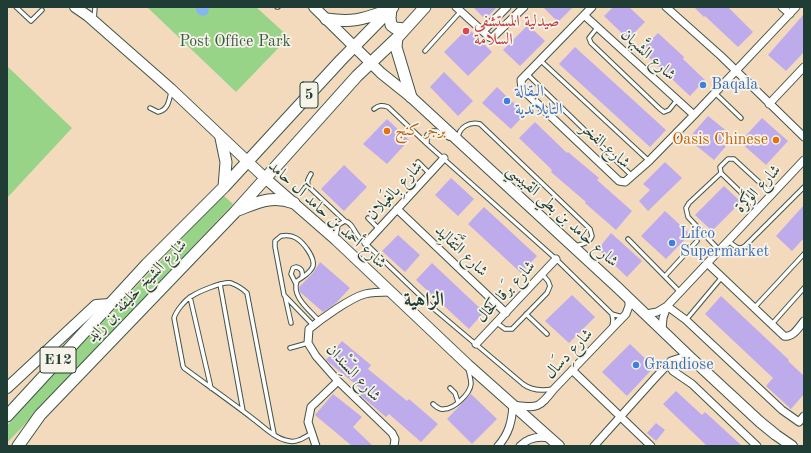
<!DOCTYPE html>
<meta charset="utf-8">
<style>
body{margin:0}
#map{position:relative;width:811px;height:453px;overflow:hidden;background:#f3dabd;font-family:"Old Standard TT",serif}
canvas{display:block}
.frame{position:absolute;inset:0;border:8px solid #1f3d34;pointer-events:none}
</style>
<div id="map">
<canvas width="811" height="453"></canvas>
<div class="frame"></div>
</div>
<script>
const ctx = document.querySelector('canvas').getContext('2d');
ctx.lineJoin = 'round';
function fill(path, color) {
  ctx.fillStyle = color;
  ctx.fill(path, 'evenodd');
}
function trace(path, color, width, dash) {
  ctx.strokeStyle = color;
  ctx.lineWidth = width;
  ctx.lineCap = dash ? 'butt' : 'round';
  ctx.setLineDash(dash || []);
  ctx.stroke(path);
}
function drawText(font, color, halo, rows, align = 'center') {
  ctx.font = font + ' "Old Standard TT",Amiri,serif';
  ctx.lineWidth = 3.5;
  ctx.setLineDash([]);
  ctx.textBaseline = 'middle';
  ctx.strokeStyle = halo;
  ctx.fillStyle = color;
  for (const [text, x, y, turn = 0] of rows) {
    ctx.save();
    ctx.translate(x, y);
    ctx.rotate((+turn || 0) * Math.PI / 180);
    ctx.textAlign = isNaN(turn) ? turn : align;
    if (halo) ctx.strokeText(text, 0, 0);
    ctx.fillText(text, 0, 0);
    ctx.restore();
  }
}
fill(new Path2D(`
 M147 7H256L289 37 236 92Z
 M7 66 72 128 7 198Z
 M223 195 233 204 7 443V426L30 399Z`), '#98d488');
fill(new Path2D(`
 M196 7H209L208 14 203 16 198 14 196 10Z`), '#86b5f1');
fill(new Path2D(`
 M473 7H497L485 19Z
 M543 7H573L558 22Z
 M613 7H629L645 22 628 39 604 16Z
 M694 7H728L753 32 738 47 705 16 704 17Z
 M804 14V52L786 71 768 55Z
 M528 25 545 41 520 66 503 50Z
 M468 28 492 52 468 76 444 52Z
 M658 33 684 57 683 59 705 80 690 96 641 50Z
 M575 47 666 130 650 147 559 64Z
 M444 72 473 101 458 116 430 87Z
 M497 87 525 114 511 129 482 103Z
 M708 116 734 137 714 160 688 139Z
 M762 118 788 141 766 165 740 142Z
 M387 119 409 140 387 164 363 144Z
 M535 122 567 153 568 152 599 178 597 180 632 211 616 230 585 203 586 202 551 172 552 170 519 138Z
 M665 162 682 178 648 211 639 201 650 190 643 184Z
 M344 165 367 187 344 211 321 189Z
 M451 178 474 199 458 216 435 195Z
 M724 186 741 202 712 231 695 215Z
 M804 205V238L792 251 776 236Z
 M484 207 537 256 521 273 468 224Z
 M665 211 690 234 666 259 641 236Z
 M611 233 642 261 627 277 598 249Z
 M398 235 420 255 405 272 382 251Z
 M320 262 350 288 336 303 323 312 300 292 299 287 313 273Z
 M432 263 484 312 469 329 416 280Z
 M572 295 595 317 569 343 545 321Z
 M721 296 789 360 788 361 804 376V394L791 409 766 386 773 378 705 314Z
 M342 341 371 365 368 369 407 401 409 399 438 424 421 442 389 414 386 417 360 395 357 392 360 388 326 360Z
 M630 344 654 367 627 396 602 372Z
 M676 391 702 415 705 412 742 446H707L663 404Z
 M333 394 362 417 353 427 373 446H352L315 415Z
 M471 394 497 419 472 444 447 419Z
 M656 423 665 430 656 441 647 433Z`), '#bdabeb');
const service = new Path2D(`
 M16 7 31 21 42 10
 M277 7H278
 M94 20 95 7
 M597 28 589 38 591 43 660 109 664 112 669 110 677 100
 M425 51 461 11
 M540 60 649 161
 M527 74 632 176
 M715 93 741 118
 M150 108 158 112C168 110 169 101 171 92
 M374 109C379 105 382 105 388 107L427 144 556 259 612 314 622 317
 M458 138C459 127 470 121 480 124L590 229 592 236C589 244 582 244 574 246
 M427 144V135L432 131H437L449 138
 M418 162 430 174
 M311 174C308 179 306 182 309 187L345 221
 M758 209 721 173 720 167 728 159H734L772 194
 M368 218 379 229
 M336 237 338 225 345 221C353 223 354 233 361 239L434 309 523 384C532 391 542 391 553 389
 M628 239 680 292
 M728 241C734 245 738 251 745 246L804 187
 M719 250 688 217 686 208 689 203 721 173
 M665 276 697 241
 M220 284 243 411
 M296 284 291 274 293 268 296 267C302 268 303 272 302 277
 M285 296 291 323
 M190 297 211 388
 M754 308 804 254
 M526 314 547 334
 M612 314 613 320 612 327
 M686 320 722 277
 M497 323 505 329H512L547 293 550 286 548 281 542 274
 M772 324 804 288
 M313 325 284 295 275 247V241L281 236C286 235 291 235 296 238 303 242 315 257 313 266 311 273 302 277 297 281 291 297 310 310 319 321
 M290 348 308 343
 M450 388 455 393 458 402
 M433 404C437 407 439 410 444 409 454 409 470 394 471 384 471 379 469 373 468 368
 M274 434 247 293C243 289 236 285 231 283 223 281 198 292 192 296 185 300 176 311 174 318L183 366 184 368C207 385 230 401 252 418 263 426 275 439 289 441 297 443 305 437 312 433`);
const minor = new Path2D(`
 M456 7 489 37 492 38 524 7
 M592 7 521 80 522 89 619 181 625 182 649 161 694 115 796 7
 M666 7 721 56 804 137
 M782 7 790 14
 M584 15 694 115
 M483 31 507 7
 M769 104 804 67
 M397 209 506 313
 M366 243 444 158
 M707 263 784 336C793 338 799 327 804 321
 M390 292C381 292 373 292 365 294 350 298 321 319 309 329L308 343 316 356 338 381 392 433 395 439 394 446
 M667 306 686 320 782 410 799 422 804 416
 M646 314 657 312 667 306 804 160
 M662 330 663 318 667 306
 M476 344 556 259
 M671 361V368L673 371 692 384 757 446
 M572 370 651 446
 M316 446 308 422 311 407 338 381
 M498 446C509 434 512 421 513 405 538 408 538 409 554 389L626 314 629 306V298
 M520 446C528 438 538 436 549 438
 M594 446 656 377 671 361 680 358H691`);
const secondary = new Path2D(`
 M75 7 88 16 171 89 265 178 336 240 468 365 559 446
 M314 7 381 73 411 97 618 288 691 358 760 422 776 435 792 446
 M7 388 96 305 110 304`);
const primary = new Path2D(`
 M391 9 390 18 391 25 395 28 405 29
 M326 19C354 23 363 19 389 10
 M397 38 396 47 411 97
 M221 138 226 162 224 187
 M238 210C259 202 272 195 294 203
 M7 416 147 264 224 187 341 60 393 7
 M18 446 40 415 236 211 357 76 397 38 425 7`);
trace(service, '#3f5549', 5.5);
trace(minor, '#3f5549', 9);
trace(secondary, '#3f5549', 12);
trace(primary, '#3f5549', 13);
trace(service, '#fff', 3.5);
trace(minor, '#fff', 7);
trace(secondary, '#fff', 10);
trace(primary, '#fff', 11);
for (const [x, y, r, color] of [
 [466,31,4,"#e0444e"],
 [703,85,4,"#3f7fe0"],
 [507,101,4,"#3f7fe0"],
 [387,131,4,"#e8710a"],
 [776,140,4,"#e8710a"],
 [672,243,4,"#3f7fe0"],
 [636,365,4,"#3f7fe0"]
]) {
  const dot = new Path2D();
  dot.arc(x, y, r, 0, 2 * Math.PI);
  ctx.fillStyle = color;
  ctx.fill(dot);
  trace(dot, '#f7f3e8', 1.5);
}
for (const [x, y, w] of [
 [309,95,18],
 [58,360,36]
]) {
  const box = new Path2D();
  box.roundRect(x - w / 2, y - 13, w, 26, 3);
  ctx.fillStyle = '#f7f3e8';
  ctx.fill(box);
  trace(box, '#1f3d34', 1);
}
drawText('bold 15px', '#1f3d34', null, [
 ["5",309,95],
 ["E12",58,360]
]);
drawText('16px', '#be3a42', '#f7f3e8', [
 ["صيدلية المستشفى",474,22],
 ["السلامة",474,40]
], 'left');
drawText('16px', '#375b45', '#f7f3e8', [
 ["Post Office Park",235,42]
]);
drawText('16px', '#1f3d34', '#f7f3e8', [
 ["شارع الشَّبهان",648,55,42],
 ["شارع الفخر",605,146,41],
 ["شارع الوَكرة",758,189,-47],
 ["شارع بِالغَيلان",395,191,-47],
 ["شارع أحمد بن حامد آل حامد",327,215,42],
 ["شارع حامد بن بطي القبيسي",562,216,42],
 ["شارع التَّقَالِيد",461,251,44],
 ["شارع الشيخ خليفة بن زايد",137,291,-46],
 ["شارع بَرقا كحال",506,292,-47],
 ["شارع دِسَال",569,354,-47],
 ["شارع السِّنْدان",353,373,47]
]);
drawText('16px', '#366cbe', '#f7f3e8', [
 ["Baqala",711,85],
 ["البقالة",515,92],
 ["التايلاندية",515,110],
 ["Lifco",680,234],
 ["Supermarket",680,252],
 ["Grandiose",644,365]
], 'left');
drawText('16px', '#c56008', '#f7f3e8', [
 ["برجر كنج",395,131],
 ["Oasis Chinese",768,140,"right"]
], 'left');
drawText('bold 20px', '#1f3d34', '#f7f3e8', [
 ["الزاهية",424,301]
]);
</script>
